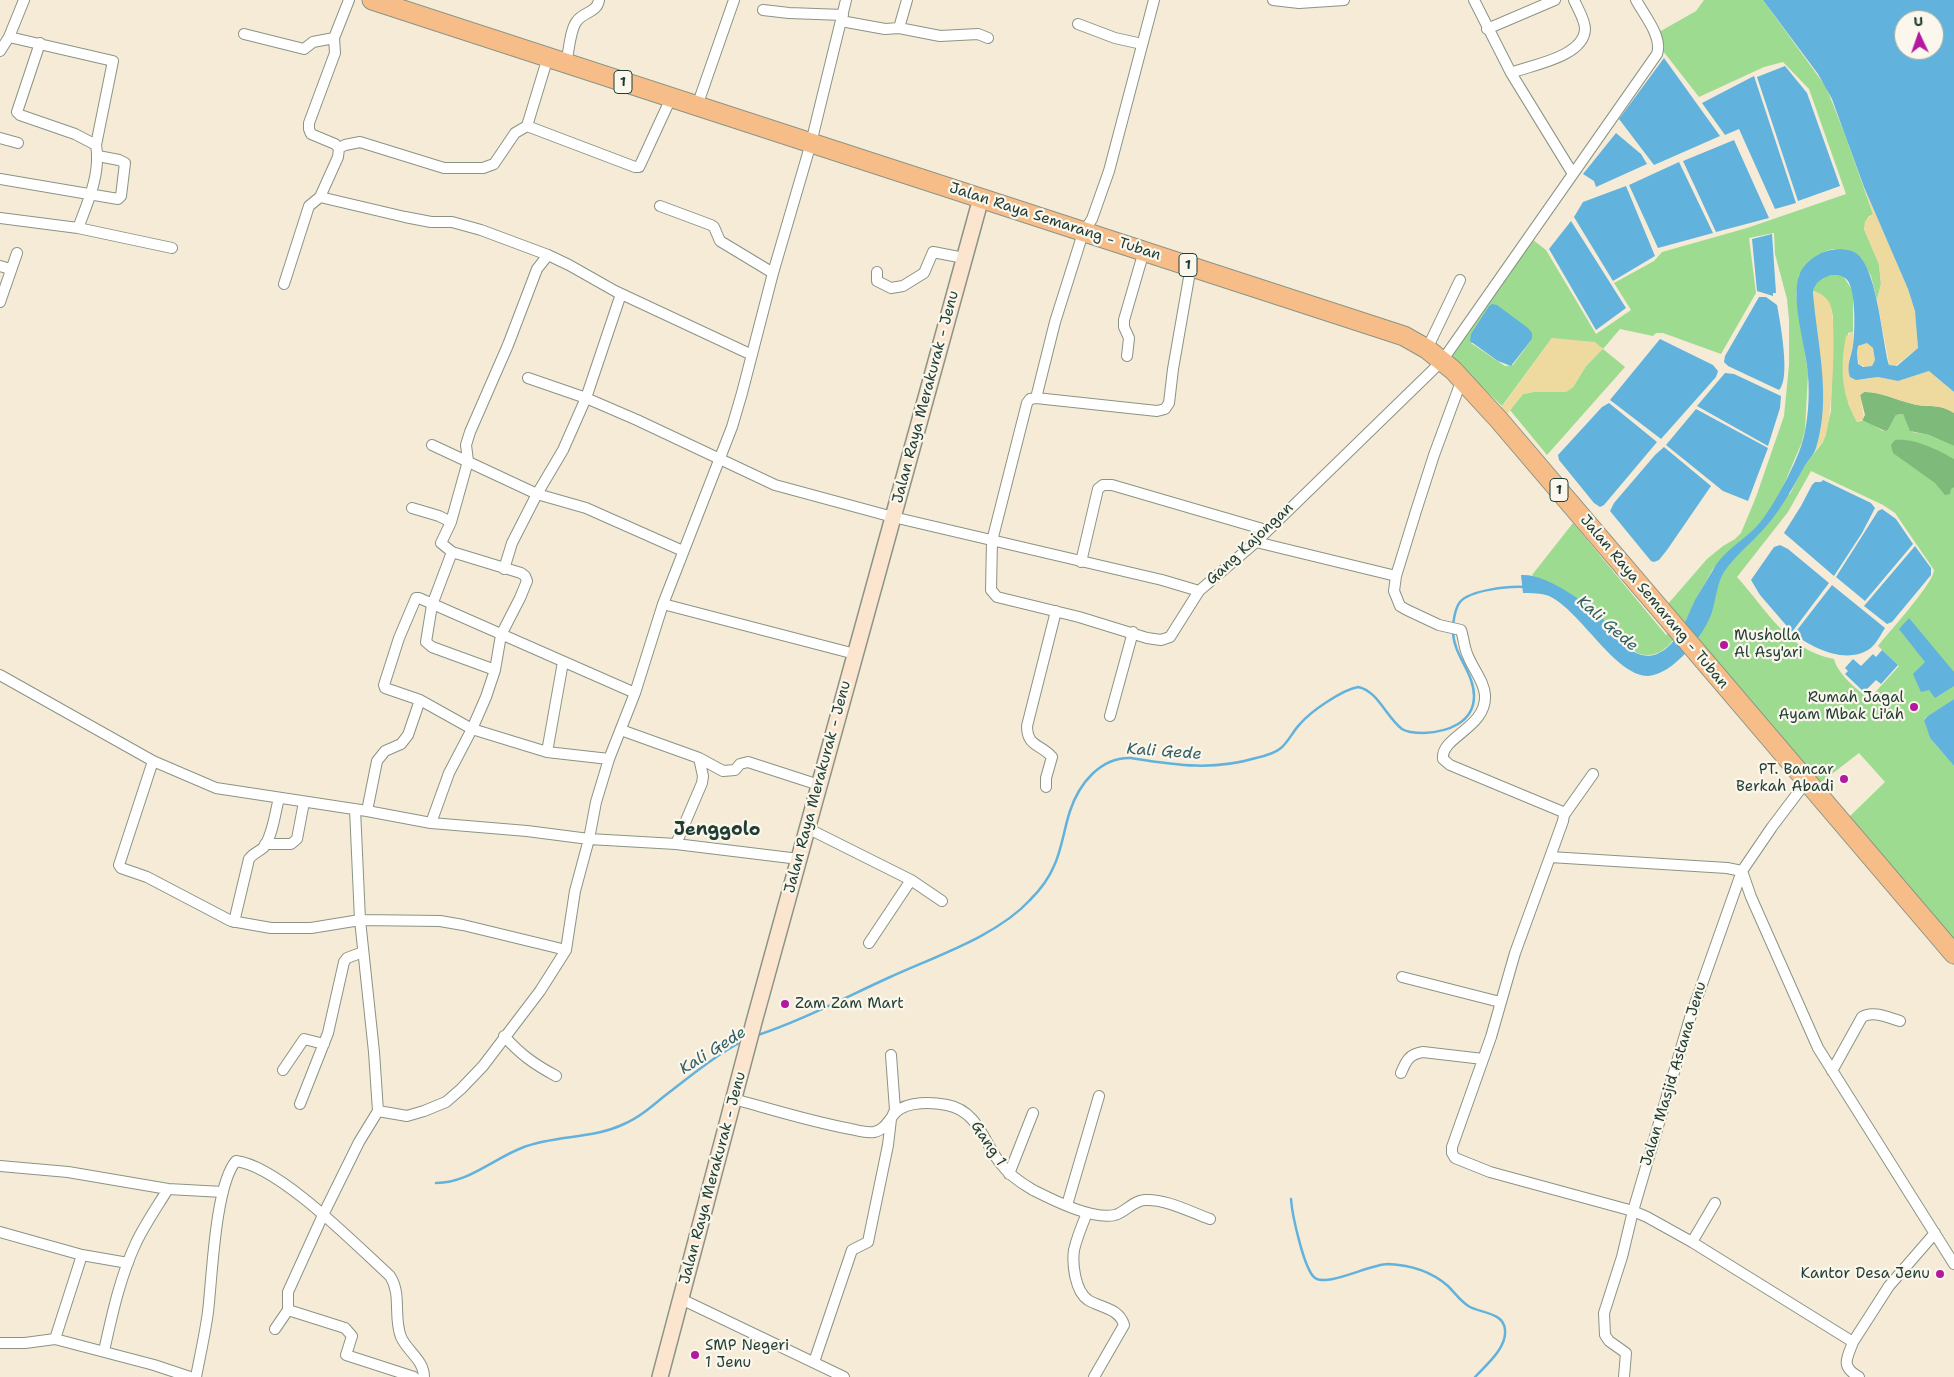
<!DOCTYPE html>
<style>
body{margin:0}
#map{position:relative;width:1954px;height:1377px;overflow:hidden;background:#f6ebd7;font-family:"Shantell Sans",sans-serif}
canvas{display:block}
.north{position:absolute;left:1894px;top:10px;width:50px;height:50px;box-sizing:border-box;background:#fbf7ec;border:1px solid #a3ada2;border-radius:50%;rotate:357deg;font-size:14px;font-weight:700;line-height:20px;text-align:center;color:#1f3d34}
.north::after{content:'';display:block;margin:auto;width:18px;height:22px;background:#b5179e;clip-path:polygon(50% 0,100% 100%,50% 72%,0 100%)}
</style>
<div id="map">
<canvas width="1954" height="1377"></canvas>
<div class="north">U</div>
</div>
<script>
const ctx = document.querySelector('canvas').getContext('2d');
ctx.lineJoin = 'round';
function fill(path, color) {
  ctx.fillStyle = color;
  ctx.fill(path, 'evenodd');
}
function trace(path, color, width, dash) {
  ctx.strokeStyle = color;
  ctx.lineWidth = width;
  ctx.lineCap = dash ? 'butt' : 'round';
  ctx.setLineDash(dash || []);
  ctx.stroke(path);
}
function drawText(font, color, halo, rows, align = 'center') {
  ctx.font = font + ' "Shantell Sans",sans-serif';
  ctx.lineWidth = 4.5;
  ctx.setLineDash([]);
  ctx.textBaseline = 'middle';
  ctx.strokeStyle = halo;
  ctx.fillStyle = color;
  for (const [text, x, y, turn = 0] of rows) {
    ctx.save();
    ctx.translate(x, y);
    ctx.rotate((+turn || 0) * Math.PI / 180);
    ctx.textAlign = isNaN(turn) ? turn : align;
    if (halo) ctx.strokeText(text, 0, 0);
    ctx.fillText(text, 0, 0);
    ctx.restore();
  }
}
fill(new Path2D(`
 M1704 0H1763L1826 87 1844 132 1873 214 1868 217 1864 229 1879 264 1881 284 1877 300 1871 276 1861 258 1833 249 1826 251 1808 263 1799 275 1796 294 1808 374 1805 429 1802 442 1779 496 1790 494 1804 466 1823 442 1831 411 1833 317C1831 304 1827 295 1813 291 1816 278 1832 272 1843 276L1853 291V332L1848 333V403L1857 422 1865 420 1883 431 1888 430 1896 415 1903 414 1912 432 1929 435 1954 446V699L1924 719 1930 738 1954 766V940L1848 818 1885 782 1859 753 1819 784 1697 639 1714 567 1696 599 1684 625 1667 605 1707 559 1723 546 1735 539 1741 533 1756 497 1784 416 1789 365V320L1787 299 1775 254 1774 233 1749 238 1756 293 1721 354 1663 333H1656L1653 336 1620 329 1603 349 1625 367 1547 455 1510 410 1523 394 1533 392H1566L1573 387 1586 366 1603 348 1552 338 1502 406 1450 356 1532 239 1546 250 1596 334 1631 310 1614 283 1654 261 1662 252 1747 228 1846 194 1809 89 1783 62 1764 67 1699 97 1663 51 1659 32 1696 11ZM1532 333V339L1513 365 1505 366 1471 343ZM1811 471 1883 505 1895 513 1934 570C1934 583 1888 633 1878 646L1899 666 1869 699C1857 689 1838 675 1834 659 1787 650 1767 610 1737 577L1788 512Z
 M1573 523 1666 635 1669 633 1674 639C1665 651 1653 659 1637 653L1532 575Z`), '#9ddb91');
fill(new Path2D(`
 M1864 392C1882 392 1896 400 1913 404 1929 408 1939 403 1954 413V446L1929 435 1910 431 1903 414 1896 415 1888 430 1885 431 1862 420 1865 415 1860 395Z
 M1895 440C1915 438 1938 450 1954 459V487L1951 489 1950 494 1945 495 1935 483 1893 453 1891 445Z`), '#7ebb7b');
fill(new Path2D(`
 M1864 187 1908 289 1915 311 1918 348 1894 367 1889 366V363L1877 300 1881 284 1879 264 1864 229 1865 221 1873 214Z
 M1813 291C1820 293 1825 296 1829 302 1838 317 1832 416 1826 435 1824 442 1819 445 1815 451 1834 394 1813 346 1813 291Z
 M1853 332V346L1849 360 1866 379 1878 377 1898 381 1929 371 1954 392V413C1939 403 1929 408 1913 404 1896 400 1882 392 1864 392L1860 395 1864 418 1857 422C1841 394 1840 367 1846 336Z
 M1552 338 1595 342 1603 349 1586 366 1573 387 1566 392H1533L1523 394 1505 417 1499 411Z
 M1867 343 1873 348 1875 360 1872 366 1867 367 1859 365 1857 353 1858 346Z`), '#eeda9e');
fill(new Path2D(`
 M1763 0H1954V392L1929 371 1898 381 1878 377 1856 380 1850 377C1846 366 1851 357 1853 346 1855 332 1856 293 1848 281 1838 268 1814 278 1813 293 1817 344 1832 397 1816 448 1814 455 1808 460 1804 467 1791 491 1779 513 1760 533 1748 546 1734 557 1724 572 1717 583 1716 599 1712 612 1705 634 1673 675 1648 676 1615 676 1580 610 1549 596 1541 593 1531 593 1523 593L1521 575C1547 573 1590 605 1608 624 1616 632 1624 646 1634 652 1641 656 1650 657 1657 654 1678 645 1686 619 1695 600 1701 590 1707 580 1713 570 1724 550 1742 542 1757 526 1773 509 1799 459 1804 436 1809 414 1810 387 1807 366 1804 342 1791 297 1799 276 1802 265 1816 254 1827 251 1835 249 1846 248 1854 252 1877 263 1882 341 1889 365L1897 366 1918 348 1915 311 1908 289 1864 187 1832 99 1818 74ZM1904 20H1934V50H1904ZM1867 343 1873 348 1875 360 1872 366 1863 367 1858 364 1857 353 1858 346Z
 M1664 58 1720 136 1654 165 1619 119Z
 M1785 66 1807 93 1840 186 1798 201 1757 77Z
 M1754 76 1796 203 1775 209 1739 129 1725 135 1702 103Z
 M1616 133 1641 154 1647 164 1596 187 1594 181 1583 174Z
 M1734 140 1769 218 1716 232 1683 161Z
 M1679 162 1713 233 1658 248 1629 185Z
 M1626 186 1655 256 1613 281 1574 217 1583 202Z
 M1571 221 1626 308 1596 330 1549 249Z
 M1772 234 1776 293H1773V296L1757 291 1752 239Z
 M1759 297H1766L1777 305C1780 321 1791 379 1779 390L1728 366 1724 362 1725 356Z
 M1492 304 1497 305 1528 328 1532 333V339L1511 366 1498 361 1470 341 1471 334 1489 306Z
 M1660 339 1713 365 1718 371 1716 377 1661 439 1610 400Z
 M1725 373 1734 374 1781 396 1780 408 1768 446 1697 406Z
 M1609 403 1657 442 1604 505 1600 507 1594 503 1559 460 1558 455 1602 407Z
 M1696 409 1768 448 1748 501 1723 491 1666 445Z
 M1664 447 1711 486 1667 550 1659 560 1654 562 1651 561 1610 511 1614 503 1655 455Z
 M1823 480 1871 503 1875 508 1862 533 1834 576 1784 533 1801 506 1812 485 1815 482H1821Z
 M1882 509 1896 519 1913 544 1865 601 1836 577 1878 511Z
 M1780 545 1788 549 1829 583 1792 632 1760 595 1751 580 1774 547Z
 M1915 546 1931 568V575L1892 622 1887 624 1864 606Z
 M1832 585 1885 628C1880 636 1875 646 1868 650 1844 664 1813 648 1794 634Z
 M1909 618 1954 672V686L1935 698 1929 690 1921 692 1913 674 1925 662 1899 629Z
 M1882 650 1898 665 1881 684 1876 680 1864 692 1845 674 1848 671 1845 668 1853 659 1861 666 1873 654 1876 657Z
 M1954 699V766L1930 738 1924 720 1928 716Z`), '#61b2dc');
trace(new Path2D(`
 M1453 625C1454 618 1455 608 1460 602 1470 590 1509 586 1525 587
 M755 1036C801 1021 844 998 888 978 933 957 996 937 1030 900 1039 891 1049 878 1054 866 1062 849 1064 829 1070 811 1079 784 1100 757 1131 758 1176 765 1212 771 1256 758 1265 756 1275 753 1281 748 1289 741 1293 731 1300 724 1311 711 1342 690 1358 687 1378 691 1386 717 1402 729 1408 733 1417 733 1424 733 1447 732 1474 723 1474 696 1474 672 1453 655 1453 631
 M436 1183C469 1183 494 1158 524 1147 556 1135 593 1139 624 1124 638 1118 650 1108 662 1098 688 1078 714 1056 743 1041
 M1291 1199C1292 1214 1304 1270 1315 1278 1328 1287 1370 1264 1388 1264 1410 1265 1431 1271 1448 1286 1455 1293 1461 1302 1470 1307 1482 1313 1504 1313 1505 1330 1507 1348 1486 1365 1475 1377`), '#61b2dc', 2.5);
const street = new Path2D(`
 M1273 0 1299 3 1344 0
 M1474 0 1511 73 1573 174
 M763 10 789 13 843 15
 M841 21 885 29 899 28 940 36 978 34 988 38
 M1078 24 1115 38 1142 44
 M899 28 907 0
 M1487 29 1555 0
 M244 34 304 49 313 42 334 38
 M9 37 113 61 96 145C101 173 88 202 78 228
 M40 43 17 112 20 115 75 134 96 145
 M0 51 9 37 24 0
 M548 57 527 126 635 167H639L641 163 671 98
 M566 63C569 52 570 29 577 21 583 12 597 13 599 0
 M1511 73C1531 65 1584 57 1585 29 1585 20 1578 9 1574 0
 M697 106 734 0
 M0 138 18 143
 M339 148 345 145 360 142 444 168H483L494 164 515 133 527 126
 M0 179 118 199 121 196 125 163 119 160 98 156
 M320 197 405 217 431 222H452L481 230 548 255
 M660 206 711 225 714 227 720 241 773 273
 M0 218 78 228 172 248
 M0 266 10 269
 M1191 266 1173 369 1169 403 1165 409 1157 411 1036 398 1030 399 1027 403 992 541 991 590 997 597 1079 617 1147 638 1161 640 1170 637 1199 591
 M877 272V281L891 288 903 286 924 273 933 252 964 258
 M284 284 309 206 320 197 338 157 339 148 335 144 311 134 309 129V123L335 53 334 38 349 0
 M621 294 586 398 563 450 537 494 586 508 683 551
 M0 302 17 253
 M1427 349 1460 280
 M1127 356 1129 338 1124 327V320L1144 251
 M528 378 586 398 637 420 775 485 893 517 1162 580 1199 591 1256 542 1442 361 1657 54C1663 37 1644 15 1636 0
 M1462 379 1434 455 1416 511 1396 576 1394 591 1400 606 1407 610 1439 625 1461 630C1464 639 1464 648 1468 656 1473 669 1484 681 1485 695 1487 728 1440 737 1443 759L1450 765 1563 812 1564 815 1563 821 1550 857
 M1036 398 1055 322 1083 233 1092 219 1109 171 1154 0
 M432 445 537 494 512 543 504 569
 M412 508 439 516 451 522 441 543 452 552 432 605 426 642 432 647 495 670
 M451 522 468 461 466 445 470 432 508 345 537 269 548 255 569 265 615 291 752 355
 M1256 542 1396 576
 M1081 562 1098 489 1103 485H1112L1266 530
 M663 604 855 654
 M563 662 547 752 609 759
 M0 675 153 761 216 788 367 811 431 823 527 831 589 839 676 844 799 859
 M1110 716 1133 632
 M621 730 699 758 723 771 735 770 740 764 748 762 819 785
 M547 752 472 729 420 700 385 688 384 685 399 638 416 598H419L635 693
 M153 761 119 865 121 868 147 877 231 921 271 928H311L360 920 440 921 463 925 566 950
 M1046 787V778L1052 757C1041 744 1027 747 1027 726L1056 611
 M355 809 360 920 374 1052 378 1111
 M367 811 377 761 385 751 401 744 408 735 420 700
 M1564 815 1593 774
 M431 823 449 773 472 729 486 697 495 670 501 635 520 598 527 581 525 576 521 573 452 552
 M807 828 911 880 942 901
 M265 844H291L297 839 304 802
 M676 844 702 783 703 776 699 758
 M234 922 249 859C253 853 259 852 264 847 273 834 275 813 279 798
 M869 943 911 880
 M1402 977 1500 1002
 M504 1036C521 1055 534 1064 556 1076
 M283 1070 304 1039 324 1044
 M1832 1071 1862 1017C1873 1010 1889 1018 1900 1021
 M1401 1073C1406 1061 1409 1054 1423 1052L1483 1059
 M734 1099C774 1110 812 1122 851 1129 859 1131 866 1133 874 1132 885 1130 889 1119 896 1112 908 1101 932 1102 947 1105 979 1111 984 1144 1001 1164 1009 1175 1021 1183 1033 1190 1053 1200 1092 1220 1115 1215 1126 1212 1132 1201 1145 1200 1167 1199 1190 1212 1210 1219
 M300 1104 328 1033 344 962 347 958 363 952
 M0 1166 68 1172 168 1189 223 1192
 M1009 1174 1033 1113
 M1067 1205 1099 1096
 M1087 1213C1082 1225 1077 1237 1074 1250 1072 1264 1075 1291 1088 1300 1101 1308 1119 1308 1124 1325L1094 1377
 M0 1232 82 1255 128 1263
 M1692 1242 1715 1203
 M681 1299 844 1377
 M288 1310 345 1328 352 1336 346 1355 414 1377
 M275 1329 288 1310V1292L323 1215 359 1142 378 1111 407 1116 424 1111 446 1102 461 1089 483 1066 540 991 566 950 575 891 589 839 596 802 609 759 635 693 663 604 732 427 742 393 773 273 811 143 846 0
 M55 1339 82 1255
 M1853 1342 1889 1286 1935 1233
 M0 1343H25L55 1339 154 1365 190 1377
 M104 1351C112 1315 120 1277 136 1243 145 1224 157 1207 168 1189
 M814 1362 852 1250 868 1242 869 1237 888 1145 891 1119 895 1110 891 1055
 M196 1377C200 1356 205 1334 208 1312 212 1279 215 1185 236 1161 279 1166 356 1245 390 1276 402 1294 393 1317 401 1337 407 1351 424 1360 424 1377
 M1624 1377 1626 1353 1609 1341 1605 1335 1604 1313 1622 1257 1633 1211 1690 1018 1742 871 1772 827 1806 782
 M1859 1377C1840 1366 1847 1359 1853 1342L1692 1242 1647 1217 1633 1211 1490 1172 1455 1158 1452 1153V1147L1491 1037 1515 953 1550 857 1727 868 1742 871 1751 897 1818 1048 1954 1264`);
const secondary = new Path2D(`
 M660 1377 754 1022 981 198`);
const highway = new Path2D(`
 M372 0 1404 336 1427 349 1453 370 1499 420 1954 954`);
trace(street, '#8a9486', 12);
trace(secondary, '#8a9486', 18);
trace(highway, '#8a9486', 21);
trace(street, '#fff', 10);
trace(secondary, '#fce5cf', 15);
trace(highway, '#f7bd88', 19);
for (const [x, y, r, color] of [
 [1724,645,5,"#b5179e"],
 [1914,707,5,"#b5179e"],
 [1844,779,5,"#b5179e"],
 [785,1004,5,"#b5179e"],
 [1940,1274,5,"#b5179e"],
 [695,1355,5,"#b5179e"]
]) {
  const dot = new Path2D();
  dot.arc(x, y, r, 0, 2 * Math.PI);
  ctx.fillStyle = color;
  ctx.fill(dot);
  trace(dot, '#fbf7ec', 2);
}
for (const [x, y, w] of [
 [623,82,18],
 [1188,265,18],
 [1559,490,18]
]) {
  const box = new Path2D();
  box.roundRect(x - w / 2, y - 11.5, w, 23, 4);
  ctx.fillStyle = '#fbf7ec';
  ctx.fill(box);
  trace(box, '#1f3d34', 1);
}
drawText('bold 14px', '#1f3d34', null, [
 ["1",623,82],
 ["1",1188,265],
 ["1",1559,490]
]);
drawText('15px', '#1f3d34', '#fbf7ec', [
 ["Jalan Raya Semarang - Tuban",1055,222,18],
 ["Jalan Raya Merakurak - Jenu",926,397,-75],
 ["Gang Kajongan",1250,544,-43],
 ["Jalan Raya Semarang - Tuban",1654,602,50],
 ["Jalan Raya Merakurak - Jenu",818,787,-75],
 ["Jalan Masjid Astana Jenu",1674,1074,-73],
 ["Gang 1",988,1144,56],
 ["Jalan Raya Merakurak - Jenu",713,1178,-75]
]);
drawText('15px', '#1f3d34', '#fbf7ec', [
 ["Musholla",1734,636],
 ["Al Asy'ari",1734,653],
 ["Rumah Jagal",1904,698,"right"],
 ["Ayam Mbak Li'ah",1904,715,"right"],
 ["PT. Bancar",1834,770,"right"],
 ["Berkah Abadi",1834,787,"right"],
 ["Zam Zam Mart",795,1004],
 ["Kantor Desa Jenu",1930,1274,"right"],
 ["SMP Negeri",705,1346],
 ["1 Jenu",705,1363]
], 'left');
drawText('italic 16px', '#336066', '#fbf7ec', [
 ["Kali Gede",1607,624,41],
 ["Kali Gede",1164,752,4],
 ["Kali Gede",713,1051,-32]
]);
drawText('bold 18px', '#1f3d34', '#fbf7ec', [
 ["Jenggolo",717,830]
]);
</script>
